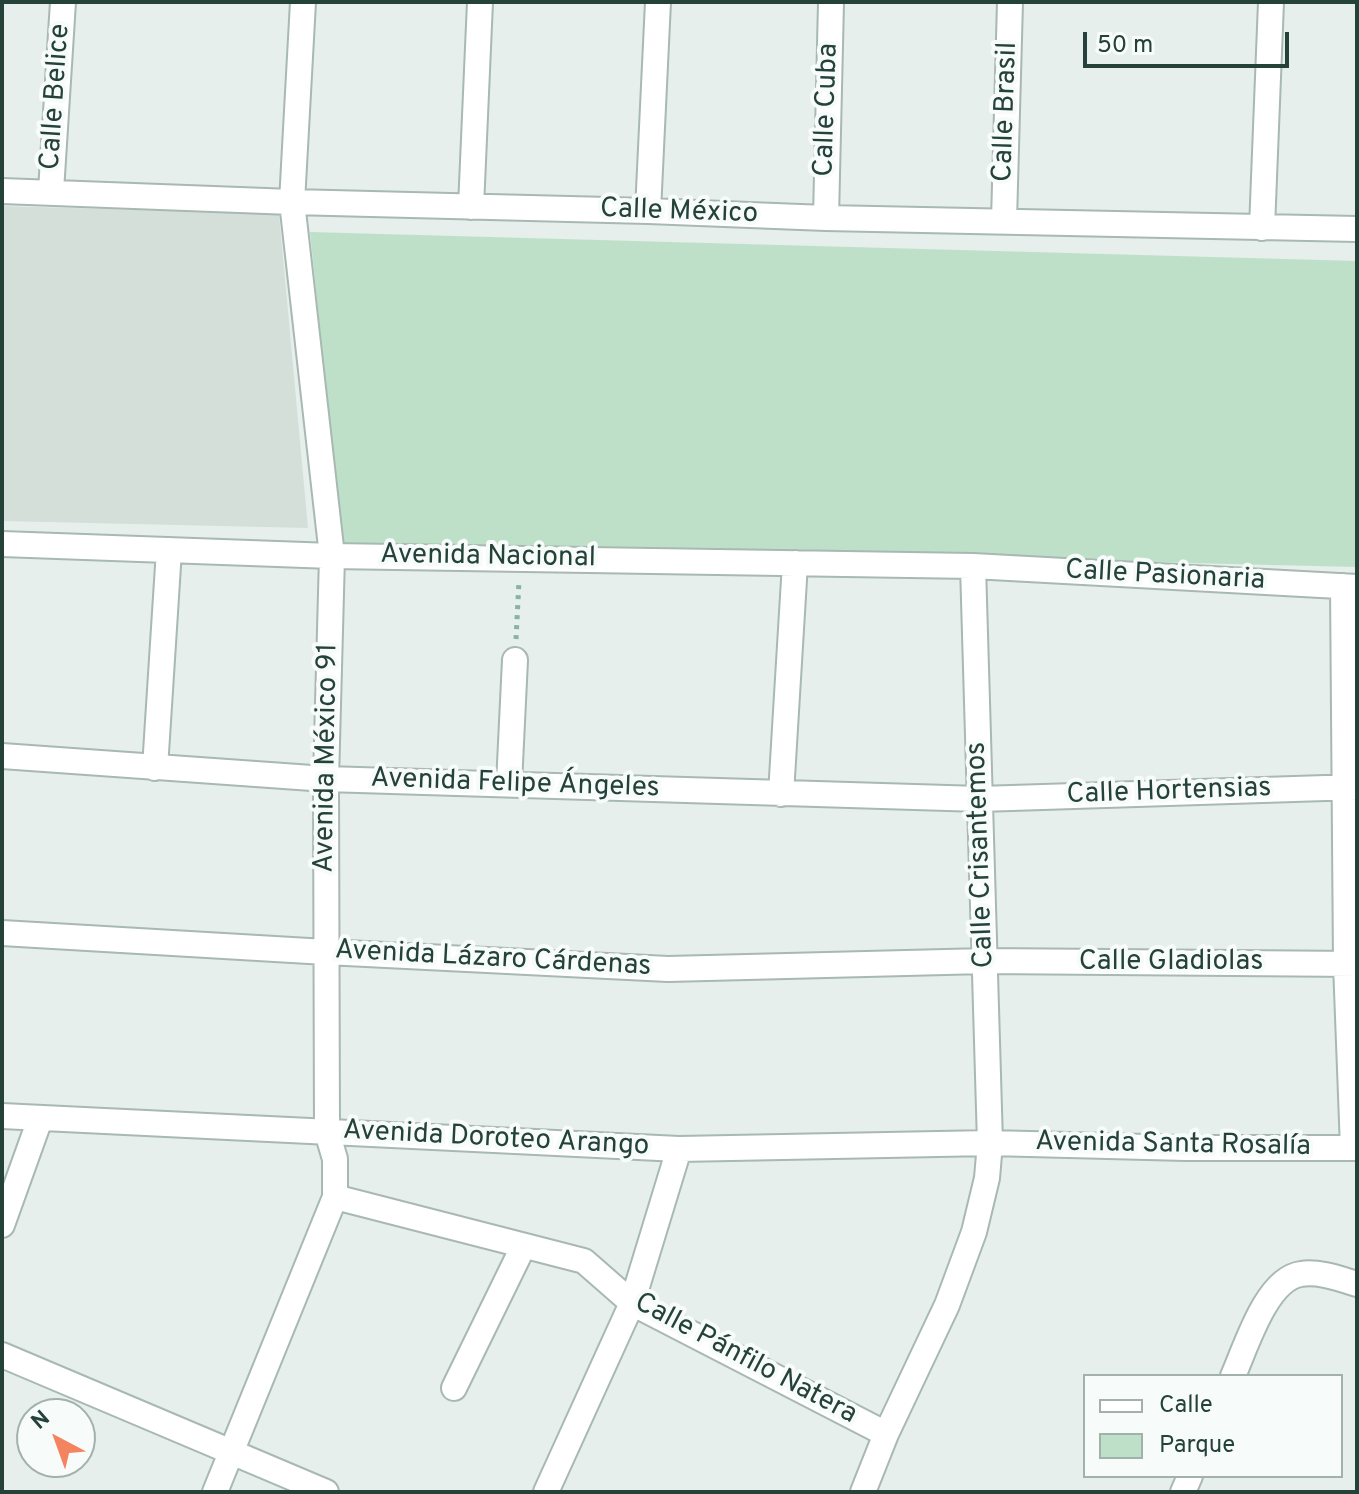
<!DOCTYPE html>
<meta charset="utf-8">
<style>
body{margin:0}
#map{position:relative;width:1359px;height:1494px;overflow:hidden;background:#e6efeb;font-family:Overpass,sans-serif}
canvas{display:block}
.frame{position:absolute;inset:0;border:4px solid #24423a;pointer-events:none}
.legend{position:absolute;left:1083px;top:1374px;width:260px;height:104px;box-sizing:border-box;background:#f7fbf9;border:2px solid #a3b1ad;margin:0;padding:10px 14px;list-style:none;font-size:24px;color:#24423a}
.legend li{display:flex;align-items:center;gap:16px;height:40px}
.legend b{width:40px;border:2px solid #a3b1ad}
.north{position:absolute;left:16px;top:1398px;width:80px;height:80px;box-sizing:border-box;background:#f7fbf9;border:2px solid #a3b1ad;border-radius:50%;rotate:319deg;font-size:22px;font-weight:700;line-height:32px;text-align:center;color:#24423a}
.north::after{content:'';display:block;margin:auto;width:28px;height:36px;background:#f4845f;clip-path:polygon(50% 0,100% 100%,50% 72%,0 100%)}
.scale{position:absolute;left:1083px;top:32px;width:206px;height:36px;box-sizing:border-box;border:4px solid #24423a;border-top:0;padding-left:10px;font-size:24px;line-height:28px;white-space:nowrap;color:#24423a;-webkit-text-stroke:6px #f7fbf9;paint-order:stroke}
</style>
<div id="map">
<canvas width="1359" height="1494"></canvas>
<div class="frame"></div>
<ul class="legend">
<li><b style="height:10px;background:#fff"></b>Calle</li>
<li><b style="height:22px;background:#bfe0c8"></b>Parque</li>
</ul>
<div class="north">N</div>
<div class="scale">50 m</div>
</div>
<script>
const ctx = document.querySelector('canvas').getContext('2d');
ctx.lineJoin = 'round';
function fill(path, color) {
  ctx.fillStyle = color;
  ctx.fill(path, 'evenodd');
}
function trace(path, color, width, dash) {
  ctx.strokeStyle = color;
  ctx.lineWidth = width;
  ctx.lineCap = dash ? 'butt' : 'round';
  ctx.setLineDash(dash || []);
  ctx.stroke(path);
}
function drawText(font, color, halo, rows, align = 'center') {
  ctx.font = font + ' Overpass,sans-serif';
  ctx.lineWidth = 8;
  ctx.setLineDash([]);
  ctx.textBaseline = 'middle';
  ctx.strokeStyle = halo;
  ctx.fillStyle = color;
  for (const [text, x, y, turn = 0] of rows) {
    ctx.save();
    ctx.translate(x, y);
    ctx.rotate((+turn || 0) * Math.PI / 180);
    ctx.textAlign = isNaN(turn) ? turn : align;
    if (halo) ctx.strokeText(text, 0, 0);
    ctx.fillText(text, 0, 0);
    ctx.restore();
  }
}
fill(new Path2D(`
 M2 206 279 214 308 528 2 521Z`), '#d4dfda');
fill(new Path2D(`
 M310 232 1357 261V567L342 543Z`), '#bfe0c8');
const minor = new Path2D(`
 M2 191 292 202 648 211 826 218 1357 229
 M51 191 63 2
 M471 207 480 2
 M648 211 658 2
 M826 218 831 2
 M1004 221 1010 2
 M1262 228 1271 2
 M2 544 332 556 973 566 1357 587
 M1343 586 1346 964 1353 1148
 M2 756 326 779 980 799 1357 787
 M155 768 169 550
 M509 784 515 660
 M781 794 795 563
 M2 933 326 952 668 969 985 961 1357 964
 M2 1116 679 1149 990 1143 1186 1148H1357
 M335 1197 584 1261 632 1303 886 1434
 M2 1225 40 1119
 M2 1355 326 1492
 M1233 1376C1246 1347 1266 1279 1301 1274 1319 1271 1340 1279 1357 1284
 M454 1388 523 1247
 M215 1492 335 1197V1159L327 1132 326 779 332 556 292 202 303 2
 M546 1492 632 1303 679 1149
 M863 1492 886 1434 947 1305 974 1232 987 1178 990 1143 973 566
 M1183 1492 1190 1476`);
trace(minor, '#a8b8b2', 28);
trace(new Path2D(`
 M516 639 519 581`), '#86b3a5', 5, [4, 6]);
trace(minor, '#fff', 24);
drawText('28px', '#24423a', '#f7fbf9', [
 ["Calle Belice",57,97,-86],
 ["Calle Cuba",828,110,-88],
 ["Calle Brasil",1007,112,-88],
 ["Calle México",679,213,2],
 ["Avenida Nacional",488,558,1],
 ["Calle Pasionaria",1165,577,3],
 ["Avenida México 91",328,758,-89],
 ["Avenida Felipe Ángeles",515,785,2],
 ["Calle Hortensias",1169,793,-2],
 ["Calle Crisantemos",982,855,-92],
 ["Avenida Lázaro Cárdenas",493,960,3],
 ["Calle Gladiolas",1171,963],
 ["Avenida Doroteo Arango",496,1140,3],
 ["Avenida Santa Rosalía",1173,1146,1],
 ["Calle Pánfilo Natera",745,1360,28]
]);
</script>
